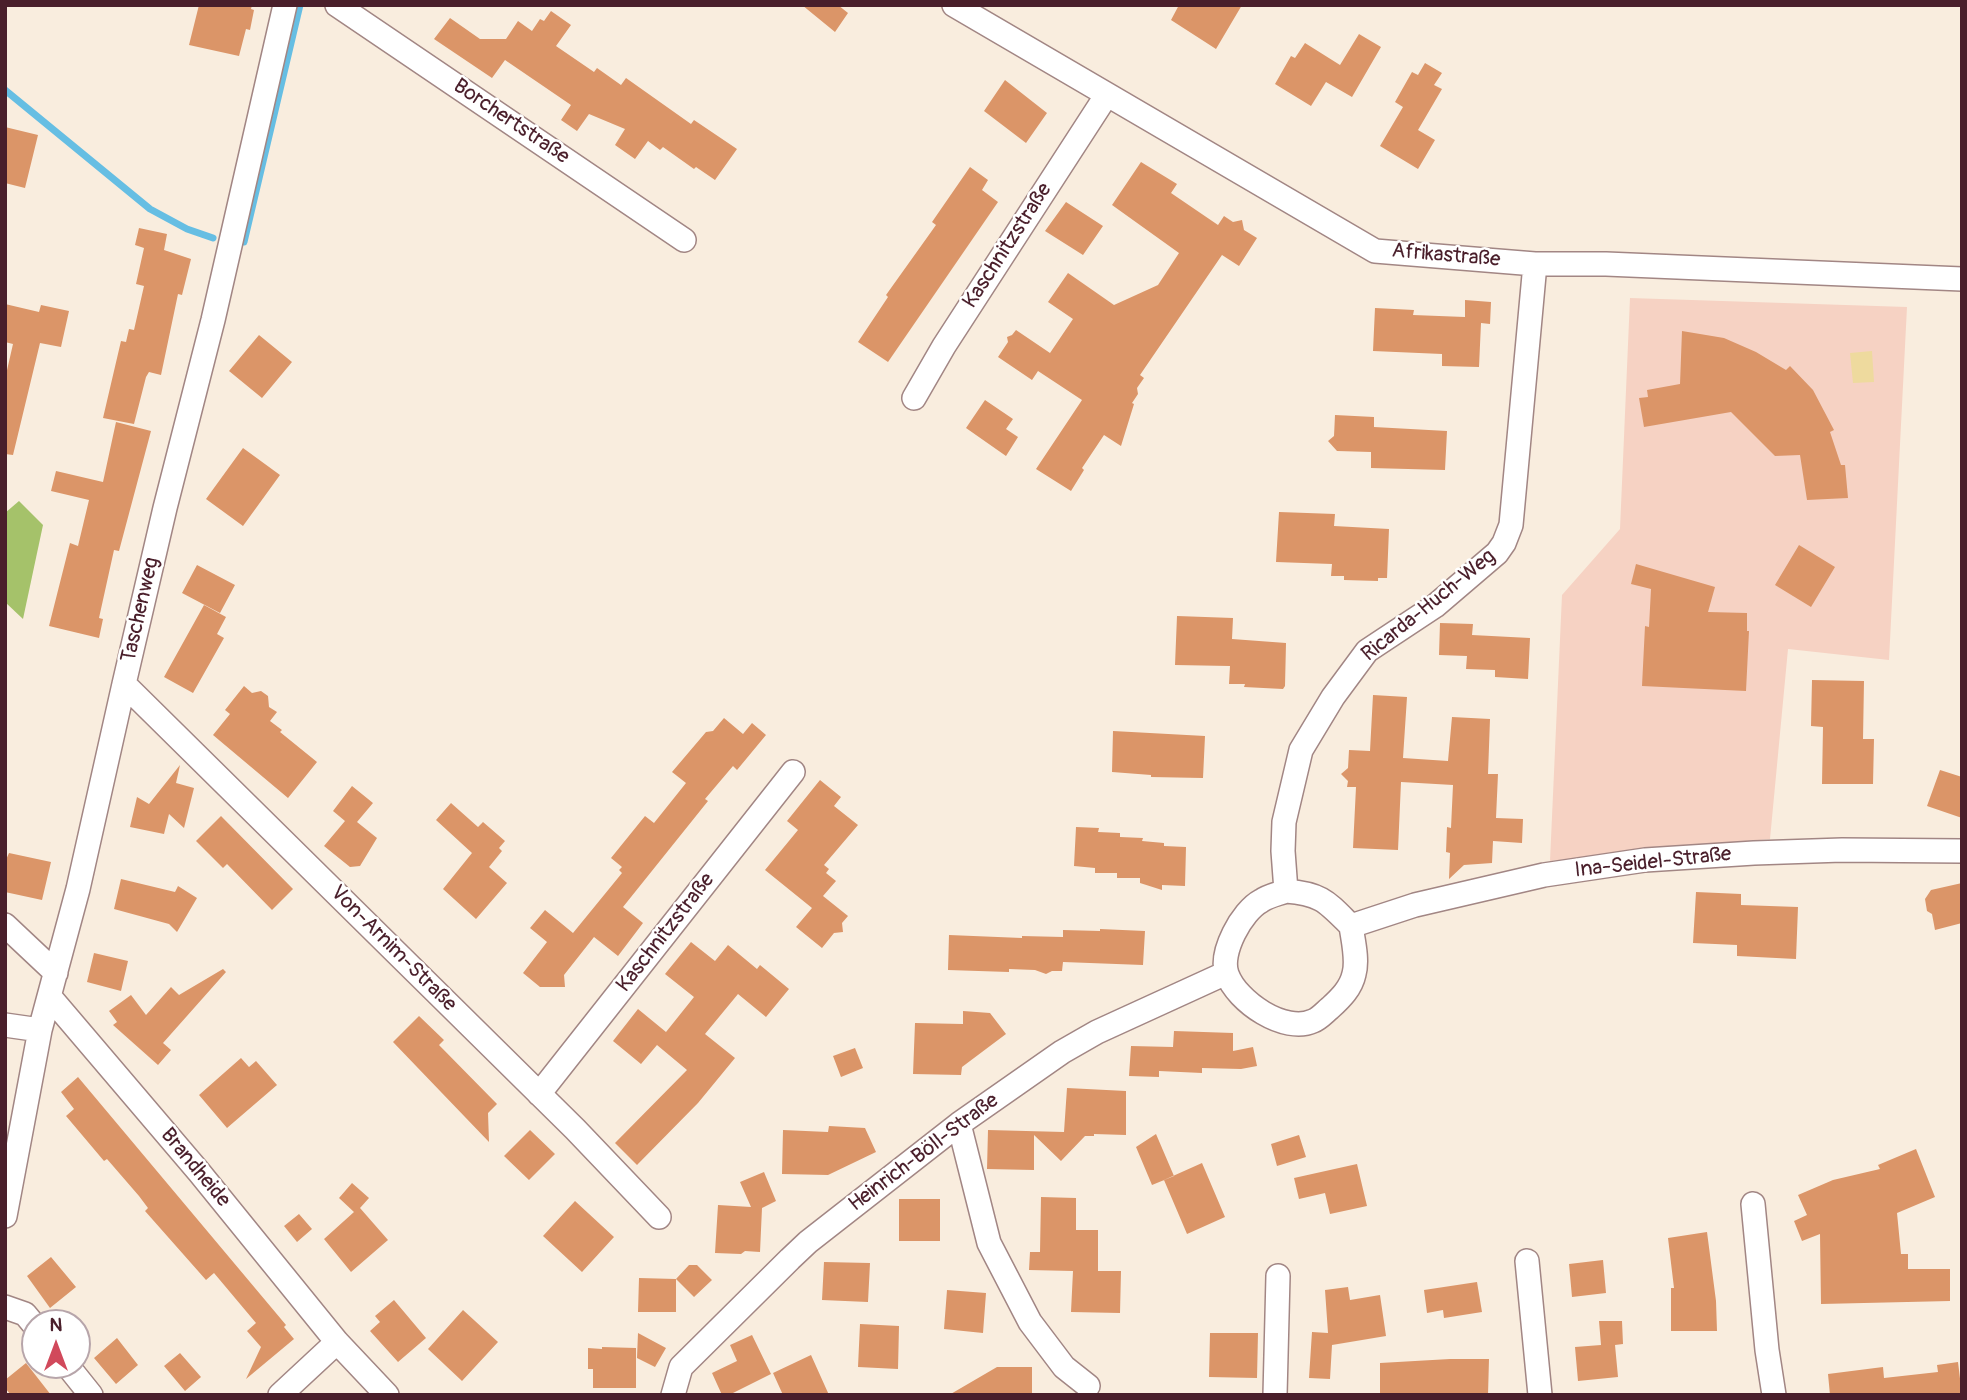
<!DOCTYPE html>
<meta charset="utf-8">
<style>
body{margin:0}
#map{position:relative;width:1967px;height:1400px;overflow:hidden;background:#f9edde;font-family:Pangolin,sans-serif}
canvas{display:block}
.frame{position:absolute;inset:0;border:7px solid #4a1f2b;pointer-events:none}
.north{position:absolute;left:21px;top:1309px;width:70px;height:70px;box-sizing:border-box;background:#fff;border:2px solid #b7a5aa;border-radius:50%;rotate:0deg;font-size:19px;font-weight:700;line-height:28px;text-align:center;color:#4a1f2b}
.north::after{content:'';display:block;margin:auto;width:24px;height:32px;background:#d1495b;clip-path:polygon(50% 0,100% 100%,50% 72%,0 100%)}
</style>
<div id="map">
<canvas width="1967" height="1400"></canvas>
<div class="frame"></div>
<div class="north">N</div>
</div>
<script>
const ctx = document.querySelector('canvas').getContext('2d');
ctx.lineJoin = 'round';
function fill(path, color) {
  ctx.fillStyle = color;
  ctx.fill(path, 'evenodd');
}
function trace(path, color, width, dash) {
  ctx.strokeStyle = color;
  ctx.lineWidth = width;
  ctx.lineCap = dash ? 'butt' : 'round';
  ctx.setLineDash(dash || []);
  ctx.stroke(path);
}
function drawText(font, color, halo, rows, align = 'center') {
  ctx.font = font + ' Pangolin,sans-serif';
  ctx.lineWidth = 5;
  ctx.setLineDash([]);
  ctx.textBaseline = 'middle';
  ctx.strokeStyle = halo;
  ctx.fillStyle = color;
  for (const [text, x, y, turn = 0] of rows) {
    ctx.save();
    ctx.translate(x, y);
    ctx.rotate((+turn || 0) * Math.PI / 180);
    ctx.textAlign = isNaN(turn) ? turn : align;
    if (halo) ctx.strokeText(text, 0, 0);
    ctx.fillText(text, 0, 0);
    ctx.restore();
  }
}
fill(new Path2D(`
 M1630 298 1907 307 1889 660 1788 649 1770 839 1550 861 1562 595 1620 529Z`), '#f6d2c3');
fill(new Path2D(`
 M19 501 43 525 23 619 5 602V513Z`), '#a5c26a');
fill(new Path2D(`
 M1872 351 1874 382 1853 383 1850 353Z`), '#eeda9e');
trace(new Path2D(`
 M5 90 150 209 187 229 213 238
 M244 242 300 5`), '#66bee3', 7);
fill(new Path2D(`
 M199 5H252L251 9 254 10 250 30 246 29 239 56 189 45Z
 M802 5H838L848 13 835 32Z
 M1179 5H1242L1216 49 1171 20Z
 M551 11 571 25 556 46 594 72 597 68 621 85 626 78 691 124 694 120 737 149 715 180 696 167 694 169 663 147 660 150 648 141 635 159 615 145 625 129 589 114 577 131 561 120 571 105 505 60 492 78 434 39 450 18 480 39H506L518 21 532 31 540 19 544 21Z
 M1359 34 1381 47 1352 97 1326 82 1311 106 1275 84 1291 56 1295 58 1305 43 1340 65Z
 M1425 63 1442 73 1434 85 1442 89 1418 130 1435 140 1418 169 1380 146 1403 107 1395 102 1412 72 1418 75Z
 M1005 80 1047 113 1026 143 984 111Z
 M5 127 38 135 25 188 5 183Z
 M1141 162 1177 184 1171 193 1218 225 1224 216 1233 222 1242 220 1244 230 1257 238 1239 266 1222 255 1140 375 1144 378 1137 388 1138 394 1132 403 1134 404 1121 446 1104 435 1082 468 1084 470 1071 491 1036 469 1082 400 1038 371 1032 380 998 357 1008 342 1007 337 1012 335 1016 330 1050 353 1073 319 1048 302 1068 273 1114 305 1158 285 1179 253 1112 205Z
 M970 167 988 180 982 190 998 202 888 362 858 342 888 297 886 295 936 225 932 222Z
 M1066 202 1103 226 1083 255 1045 231Z
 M139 228 167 234 164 250 191 259 182 295 178 294 161 375 149 372 146 377 134 424 103 418 121 341 126 342 129 329 134 330 144 286 136 284 144 248 135 245Z
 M1465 300 1491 302 1490 324 1481 323 1479 367 1442 366V354L1373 351 1375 308 1414 310 1413 315 1465 317Z
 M5 304 39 312 41 305 69 311 61 347 40 343 13 455 5 454V379L13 344 5 342Z
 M1682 331 1724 338 1756 352 1786 370 1790 366 1813 390 1834 430 1830 432 1841 465H1845L1848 498 1807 500 1800 455 1775 456 1731 412 1644 427 1639 398 1648 397 1647 390 1680 384Z
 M259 335 292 362 262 398 229 371Z
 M985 400 1013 419 1006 429 1018 437 1006 456 966 428Z
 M1335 415 1374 417V427L1447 431 1445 470 1371 468V452L1337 451 1328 441 1334 436Z
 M116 422 151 431 119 551 114 550 99 618 103 619 99 638 49 626 70 543 78 546 89 500 51 491 56 471 103 482Z
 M243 448 280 475 243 526 206 499Z
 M1279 512 1335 514 1334 526 1389 529 1387 578H1378V581L1344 580V576H1331L1332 564 1276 562Z
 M1799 545 1835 567 1811 607 1775 585Z
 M1636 564 1715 587 1708 612 1747 613V631H1749L1746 691 1642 686 1645 626 1649 627 1651 589 1631 584Z
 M197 565 235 585 220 613 182 593Z
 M204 605 226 617 217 634 224 638 193 693 164 677Z
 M1177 616 1233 618 1232 639 1286 643 1285 686 1283 689 1244 687 1245 684H1229L1230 666 1175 665Z
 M1440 623 1473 624 1472 635 1530 638 1528 679 1495 677V670L1466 669 1467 656 1439 655Z
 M1812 680 1864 681 1863 739H1874L1873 784H1822L1823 727 1811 726Z
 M244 686 252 693 261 691 268 696 269 707 277 712 270 721 282 730 280 732 317 762 288 798 213 735 230 714 225 710Z
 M1373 695 1407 697 1403 758 1448 761 1452 717 1490 719 1488 774H1498L1496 818 1523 819 1522 843 1493 841 1492 863 1464 865 1449 879 1450 853 1446 852 1447 827 1451 828 1453 785 1401 782 1398 850 1353 848 1356 787H1347L1348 781 1341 774 1348 768 1349 750 1370 751Z
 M724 718 743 734 752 723 766 735 737 770 733 766 705 799 708 801 623 907 643 923 618 956 594 937 564 975 565 987H540L523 973 547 942 530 928 545 910 573 933 622 873 619 870 622 867 611 858 645 816 654 823 686 783 672 772 706 732 713 731Z
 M1113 731 1205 736 1203 778 1151 777V775L1112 772Z
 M180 765 176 783 194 788 184 828 169 814 164 834 130 827 137 797 149 804Z
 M1940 770 1962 777V818L1927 806Z
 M820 780 841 797 834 806 858 825 824 865 829 869 826 873 836 881 823 896 848 916 842 923 843 932 834 933 822 948 796 927 812 908 765 870 798 830 787 821Z
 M352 786 373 803 357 822 377 838 360 866 350 867 324 846 345 821 333 811Z
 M451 803 478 827 483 822 505 841 499 848 502 851 489 867 507 883 476 919 443 889 472 853 436 820Z
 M221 816 293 889 272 910 227 864 223 868 196 841Z
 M1076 827 1099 828 1098 832 1120 833V837L1143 838 1142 841 1164 843V846L1186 847 1185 886 1162 885V890L1140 883V878H1117V873H1095V868L1074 866Z
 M9 853 51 862 42 900 5 892V862Z
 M121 879 175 892 178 886 197 898 177 932 169 924 114 909Z
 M1962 883V923L1935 930 1932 914 1927 911 1925 899 1931 890Z
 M1696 892 1741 894V905L1798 907 1796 959 1737 956V945L1693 943Z
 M1100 929 1145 931 1143 965 1063 962 1062 971H1052L1046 974 1035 970 1009 969V972L948 970 949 935 1022 938V936L1063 937V930L1100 931Z
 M691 942 715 961 728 945 757 969 760 965 789 989 766 1017 738 994 705 1034 735 1058 698 1103 637 1165 615 1143 687 1070 657 1045 641 1064 613 1041 638 1009 666 1032 694 997 665 974Z
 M94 953 128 961 121 991 87 982Z
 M223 969 226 972 163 1043 171 1050 158 1065 113 1025 117 1022 109 1011 131 995 146 1015 171 987 179 995Z
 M963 1011 990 1013 1006 1034 962 1067 961 1075 913 1074 915 1023 963 1024Z
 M419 1016 444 1040 439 1045 497 1104 488 1113 489 1142 393 1042Z
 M1174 1031 1233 1033V1051L1253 1047 1257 1066 1241 1069 1202 1068V1073L1159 1071V1077L1129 1076 1131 1046 1173 1047Z
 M855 1048 863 1068 841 1077 833 1056Z
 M241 1058 249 1067 256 1061 277 1085 227 1128 199 1095Z
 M78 1077 286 1325 284 1327 294 1339 246 1379 261 1347 247 1331 256 1323 214 1273 206 1280 145 1211 148 1208 139 1196 107 1159 104 1161 66 1116 74 1109 61 1092Z
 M1067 1088 1126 1091V1135L1094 1134V1136H1085L1061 1161 1034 1135V1170L987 1169 988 1130 1064 1132Z
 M829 1126 865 1128 876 1152 828 1175 782 1174 783 1130 828 1132Z
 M530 1130 555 1154 529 1180 504 1156Z
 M1156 1134 1174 1176 1152 1185 1136 1147Z
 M1299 1135 1306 1157 1277 1166 1271 1144Z
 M1916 1149 1935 1197 1897 1213 1901 1254H1908V1269H1950V1301L1821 1304 1820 1234 1802 1241 1794 1221 1807 1215 1798 1195 1833 1180 1880 1169 1878 1165Z
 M1202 1163 1225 1217 1187 1234 1164 1180Z
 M1357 1164 1367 1206 1330 1214 1325 1193 1299 1199 1294 1178Z
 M764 1172 776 1201 762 1208 760 1252 745 1251 741 1254 715 1253 718 1205 751 1207 740 1182Z
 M352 1183 369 1198 360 1208 388 1240 351 1272 324 1239 354 1212 339 1198Z
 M1041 1197 1076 1198V1230H1098V1271H1121L1120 1313 1071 1312 1073 1271 1029 1270 1030 1252H1040Z
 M899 1199H940V1241H899Z
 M575 1201 614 1237 582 1272 543 1236Z
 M299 1214 312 1229 297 1242 284 1226Z
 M1707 1232 1716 1301 1717 1331H1671V1288H1674L1668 1238Z
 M51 1257 76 1287 50 1308 27 1276Z
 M1603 1260 1606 1293 1572 1297 1569 1264Z
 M824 1262 870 1263 868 1302 822 1300Z
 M689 1265H697L712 1280 694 1297 676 1279Z
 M639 1278 676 1279V1312H638Z
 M1477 1282 1482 1312 1444 1318 1443 1310 1427 1313 1424 1290Z
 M1348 1287 1350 1300 1380 1295 1386 1336 1332 1345 1330 1379 1309 1378 1312 1332 1328 1333 1325 1290Z
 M947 1290 986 1293 983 1333 944 1329Z
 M394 1300 426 1338 398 1362 370 1331 380 1322 375 1316Z
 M463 1310 498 1342 462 1381 428 1349Z
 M1599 1321H1622L1623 1344 1615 1345 1618 1377 1578 1381 1575 1347 1601 1345Z
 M860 1324 899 1326 898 1369 858 1367Z
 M638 1333 666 1348 655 1367 637 1358Z
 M1210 1333H1258L1257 1378 1209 1377Z
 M752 1335 771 1374 729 1395H722L712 1373 737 1361 730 1345Z
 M117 1338 138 1365 116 1384 94 1358Z
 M602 1347 636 1348V1388H593V1369H588V1348L602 1349Z
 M180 1353 201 1377 185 1391 164 1366Z
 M811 1355 829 1395H783L773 1373Z
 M1450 1359H1489L1488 1395H1380V1363Z
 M1958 1362 1962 1395H1830L1828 1374 1883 1367 1884 1378 1938 1372 1937 1365Z
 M26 1363 51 1395H11L5 1388V1380Z
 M997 1367H1032V1395H949Z`), '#db9568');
const street = new Path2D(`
 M337 5 684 240
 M954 5 1375 251 1535 264H1606L1962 279
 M914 398 944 346 1106 96
 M124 684 575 1129 659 1217
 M1286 891 1283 851 1284 822 1301 750 1333 697 1367 651 1435 606 1497 553 1504 543 1511 525 1535 264
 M1286 891C1322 894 1327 902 1351 926 1353 940 1358 960 1354 974 1351 988 1341 998 1330 1008 1325 1012 1319 1019 1313 1021 1285 1034 1237 1002 1227 974 1219 953 1242 911 1261 901 1268 896 1278 894 1286 891Z
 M5 925 56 973
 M1351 926 1415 905 1544 875 1645 860 1754 853 1842 850 1962 851
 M50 997 199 1172 337 1342 387 1395
 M5 1025 40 1030
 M539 1094 793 772
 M959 1124 989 1243 1030 1322 1064 1367 1088 1386
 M1753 1204 1767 1350 1774 1395
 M5 1216 40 1030 78 889 124 684 165 508 213 320 285 5
 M1527 1261 1540 1395
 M5 1307 25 1314 35 1326
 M67 1365 91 1395
 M280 1395 337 1342
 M673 1395 681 1367 790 1259 808 1242 959 1124 1062 1052 1097 1032 1226 973
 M1275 1395 1278 1276`);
trace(street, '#a28684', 26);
trace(street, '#fff', 23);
drawText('21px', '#4a1f2b', '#fff', [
 ["Borchertstraße",511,122,34],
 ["Kaschnitzstraße",1008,246,-57],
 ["Afrikastraße",1446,256,5],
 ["Ricarda-Huch-Weg",1429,606,-39],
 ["Taschenweg",141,610,-77],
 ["Ina-Seidel-Straße",1653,863,-6],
 ["Kaschnitzstraße",666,933,-52],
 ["Von-Arnim-Straße",393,949,45],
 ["Heinrich-Böll-Straße",924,1153,-37],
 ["Brandheide",195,1168,50]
]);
</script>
